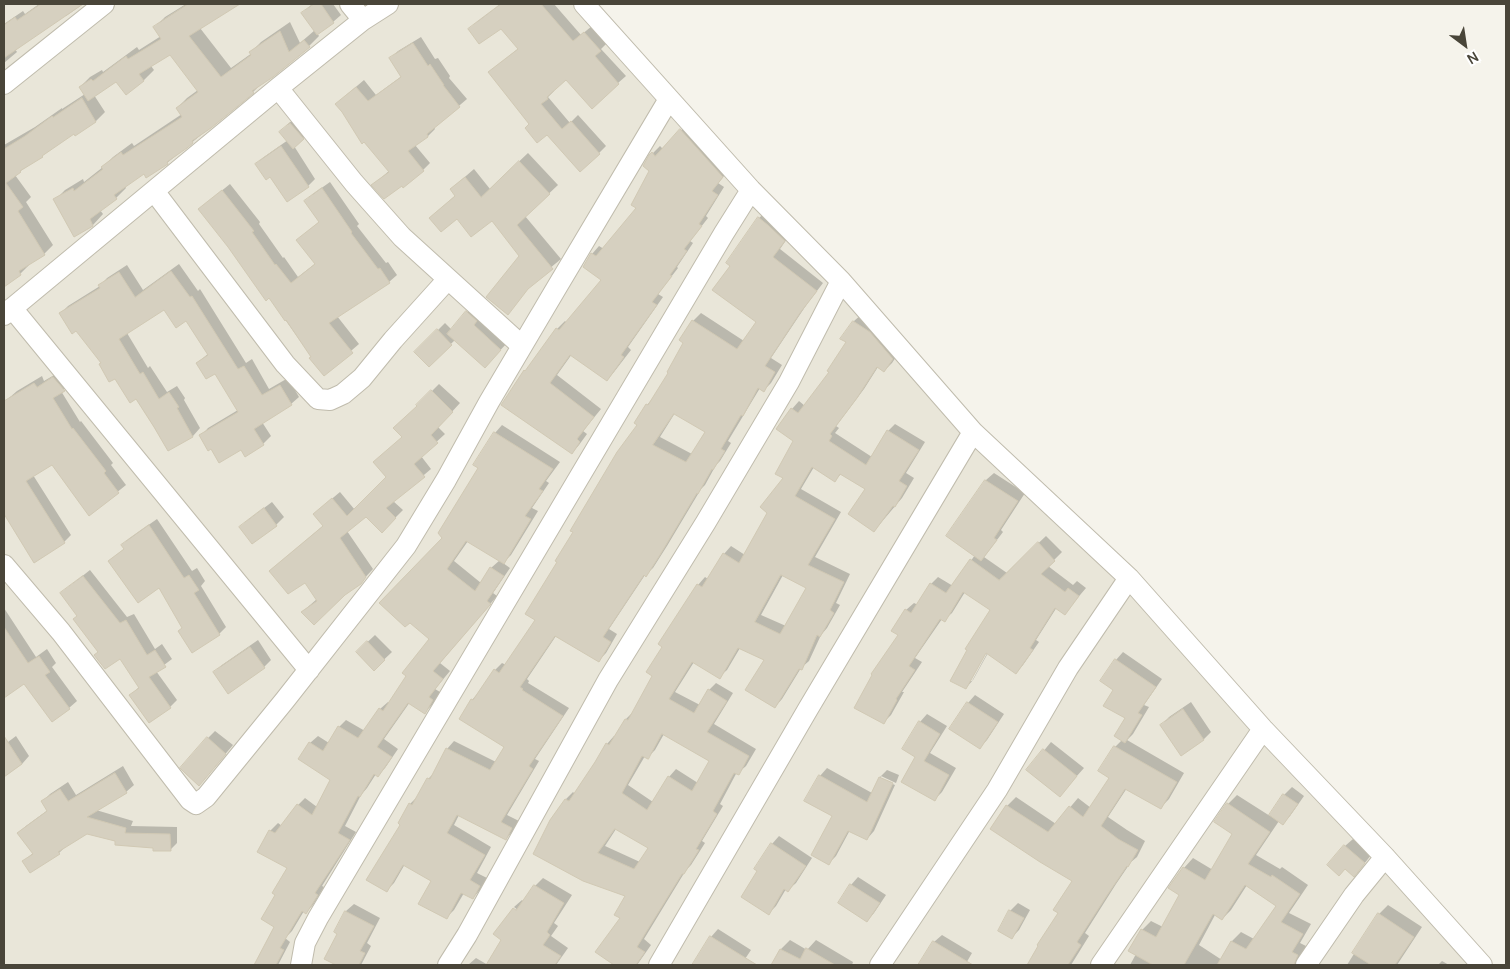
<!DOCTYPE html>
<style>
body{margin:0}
#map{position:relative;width:1510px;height:969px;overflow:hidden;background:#f5f3eb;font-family:Manrope,sans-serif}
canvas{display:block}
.frame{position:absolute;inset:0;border:5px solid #494539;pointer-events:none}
.north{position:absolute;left:1440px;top:20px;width:50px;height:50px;-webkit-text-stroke:4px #fff;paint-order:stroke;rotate:149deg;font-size:14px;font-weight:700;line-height:20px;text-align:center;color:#494539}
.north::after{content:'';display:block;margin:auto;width:18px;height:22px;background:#494539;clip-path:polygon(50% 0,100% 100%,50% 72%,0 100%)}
</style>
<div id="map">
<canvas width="1510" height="969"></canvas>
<div class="frame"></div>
<div class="north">N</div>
</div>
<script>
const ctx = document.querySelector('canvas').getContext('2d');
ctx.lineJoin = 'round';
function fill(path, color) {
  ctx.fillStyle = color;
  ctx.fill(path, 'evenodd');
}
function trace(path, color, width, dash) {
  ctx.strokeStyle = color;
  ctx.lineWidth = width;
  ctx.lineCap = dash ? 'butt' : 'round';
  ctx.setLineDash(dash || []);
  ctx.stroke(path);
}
fill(new Path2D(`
 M4 4H596L1060 515 1482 965H4Z`), '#e9e6d9');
fill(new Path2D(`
 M39 4H83L66 16 65 15 15 49 17 52 4 63V24L23 11 25 14Z
 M186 4H238L200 28 231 68 252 53 251 52 261 42 290 22 300 43 315 30 303 13 312 4H333L341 15 333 22 317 33 319 36 309 46 262 83 253 92 167 163 144 172 125 186 126 188 116 198 100 210 103 214 93 225 75 235 55 200 65 190 83 179 84 182 103 167 113 157 132 143 134 146 182 114 177 108 187 98 198 90 170 54 151 66 154 70 144 80 126 93 116 80 94 95 105 112 96 121 75 134 74 132 15 175 31 197 26 202 53 245 44 254 28 264 29 265 20 274 4 285V233L7 231 4 226V145L35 127 62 108V109L85 94 80 87 90 77 102 70 103 72 137 47 139 50 161 36 155 27 165 17Z
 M501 4H554L581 35 592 26 607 43 601 49 626 76 618 83 592 107 567 78 553 89 554 91 548 97 570 123 578 115 606 146 599 153 547 133 530 124 489 72 519 48 502 27 470 29 477 22Z
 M421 37 435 59 438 58 450 76 449 78 467 99 434 127 435 129 428 136 415 145 430 163 423 170 402 185H373L390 170 344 97 364 80 376 95 402 76 391 58 398 51Z
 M298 116 311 131 294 146 315 179 308 186 270 176 256 164 264 157 288 140V124Z
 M688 123 730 169 718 183 724 187 706 216 708 218 690 241 693 243 677 267 678 268 658 294 663 297 628 347 631 350 614 372 607 380 572 354 557 375 601 409 583 431 587 434 579 445 572 453 531 365 557 329 565 321 567 323 603 279 592 254 599 246 604 249 638 207 650 171V156L660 146 663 149Z
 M528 153 558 185 525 216 561 259 532 283 508 313 520 256 492 219 430 218 456 195 451 189 474 169 490 189Z
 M330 182 359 224 357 226 386 263 388 262 397 275 389 282 337 316 359 344 324 374 269 297 199 209 230 184 260 222 259 224 283 258 284 257 298 277 316 263 298 240 320 221 306 201 313 194Z
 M767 211 791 233 780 249 823 283 807 304 771 358 782 365 771 383 764 390 760 388 728 441 731 443 720 461 716 465 705 485 701 489 667 546 653 568 645 575 609 629 617 634 606 653 599 660 556 636 527 679 529 681 528 683 569 708 535 759 539 761 507 815 519 821 513 831 506 839 459 815 454 825 491 847 477 873 487 878 480 890 473 898 464 893 454 910 446 918 432 881 405 864 394 883 387 890 402 824 410 804 418 796 428 779 435 772 447 749 454 741 496 762 506 746 472 700 479 692 495 670 502 663 506 665 537 619 559 561 638 424 647 405 654 397 670 372 685 343 681 340 693 321 701 313 744 341 758 321 732 265 759 218ZM675 413 706 431 692 454 660 437Z
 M179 264 198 291 200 289 246 363 252 359 269 389 288 378 299 397 291 404 262 422 271 436 263 444 241 448 211 447 201 436 208 428 238 410 216 372 197 363 209 353 187 320 165 308 127 333 148 368 150 366 167 392 177 386 185 398 184 400 200 428 193 436 168 449 136 398 102 363 76 329 60 314 68 306 100 286 107 278 127 265 143 290Z
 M474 304 508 342 492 359 455 340 429 365 416 352 445 323 452 330Z
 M862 314 900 351 892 363 884 371 878 367 864 389 836 426 839 428 835 433 872 457 888 431 895 424 925 442 906 473 914 478 902 498 874 531 867 489 842 473 835 480 814 467 801 489 841 512 815 557 850 574 836 603 840 605 827 628 821 635 809 661 801 668 782 699 775 707 765 660 740 648 727 670 719 677 694 662 675 692 700 705 709 690 716 683 733 693 714 724 756 749 746 766 738 773 737 772 720 804 723 806 702 841 705 843 691 865 686 870 644 939 651 945 637 965H616L597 952 621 918 627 896 583 880 566 799 573 792 575 794 607 744 614 736 615 737 626 719 634 711 654 676 663 646 698 585 705 577 708 579 724 554 731 546 745 555 768 512 785 478 795 440 792 409 799 401 805 406 831 372 847 342 842 339 854 321ZM783 575 808 587 786 626 761 615ZM664 734 710 761 698 783 676 769 669 777 653 802 628 785 645 756 647 758 655 750ZM616 829 649 847 640 862 605 846Z
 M61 371 71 383 61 391 80 422 81 421 113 463 111 465 126 485 90 514 52 463 33 475 71 535 64 542 34 562 4 512V413L14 406 9 398 17 391 42 376 44 381Z
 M439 384 460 403 438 427 445 434 421 456 431 469 393 501 403 510 382 531 366 516 347 531 373 569 360 583 302 612 317 599 306 581 270 571 324 525 322 507 340 492 355 510 387 477 403 437 418 405Z
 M502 425 560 462 546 481 549 483 532 508 538 511 511 555 503 563 510 568 493 593 497 596 440 663 450 671 435 689 440 692 432 705 425 712 410 702 384 739 398 749 385 768 378 775 376 774 367 788 361 795 345 826 356 832 322 886 324 887 313 905 306 912 304 911 292 931 285 938 290 942 278 965H255L275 926 277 895 289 868 270 831 278 823 282 826 298 805 305 798 317 807 331 779 310 743 318 736 329 743 339 727 346 720 365 731 380 709 388 702 390 703 431 639 443 538 480 468 495 433ZM468 541 500 560 491 568 481 583 454 561Z
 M994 473 1025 493 1001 530 1003 532 984 557 1007 573 1046 536 1062 552 1048 566 1073 585 1077 581 1086 588 1064 614 1057 607 1036 640 1039 642 1023 665 1016 673 988 653 973 680 966 688 992 610 965 592 952 613 944 620 942 619 915 658 922 662 902 692H904L891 715 883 723 899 634 906 610 914 603 918 605 931 584 938 577 953 586 975 555 948 536 986 480ZM988 647 990 648 972 681H969Z
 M272 502 284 517 276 525 252 543 241 527 248 520Z
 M157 519 192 571 197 568 205 581 201 586 226 627 219 634 183 627 159 587 110 561 125 548 122 545 130 538Z
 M90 570 127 617 134 614 155 649 162 644 172 659 156 671 177 700 170 707 150 721 131 695 139 687 120 657 99 652 78 616 61 593Z
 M4 608 36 657 47 649 56 663 52 667 77 701 69 708 25 682 9 693 4 686Z
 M375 635 392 652 374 669 357 652Z
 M258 640 271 660 264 667 215 672 222 665Z
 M1123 652 1162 679 1144 705 1149 707 1133 734 1127 740 1184 773 1169 799 1160 808 1127 788 1108 817 1127 830 1145 841 1137 857 1131 862 1116 884 1085 933 1089 936 1071 965H1028L1059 913 1073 880 1007 806 1016 797 1056 824 1078 798 1091 808 1111 778 1115 747 1122 740 1127 718 1115 689 1116 660Z
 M975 695 1004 714 987 740 980 747 968 703Z
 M1191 702 1211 732 1204 739 1182 754 1162 725 1169 717Z
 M927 714 947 726 930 753 956 768 942 792 935 799 917 756 920 722Z
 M215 731 233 745 199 785 208 738Z
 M16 736 29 756 22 764 4 776V745Z
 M1051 742 1084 768 1060 795 1028 770Z
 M123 766 134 785 126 792 96 810 133 821 131 826 177 827V843L170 850 116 840 87 832 66 846 59 853 24 861 33 853 18 833 26 826 48 810 43 801 50 794 68 782 76 795Z
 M827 768 872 793 880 777 887 770 899 775 896 783 881 776V779L895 785 874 831 867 839 850 830 836 856 829 863 833 816 820 776Z
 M1292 787 1304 796 1290 816 1283 823 1279 821 1256 855 1280 869 1282 867 1308 885 1289 913 1311 924 1300 943 1306 946 1298 965H1289L1282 962 1280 965H1130L1136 954 1142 930 1151 921 1163 927 1181 894 1184 868 1193 858 1213 870 1234 834 1228 804 1237 795 1270 816 1284 795ZM1247 885 1277 905 1254 939 1241 932 1232 941 1222 960 1199 945 1215 915 1222 919 1231 910Z
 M779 836 812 858 796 883 788 890 786 889 776 906 769 913 759 871 772 844Z
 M1353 839 1371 855 1361 868 1345 846Z
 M858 877 886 895 874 913 867 921 851 885Z
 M543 878 572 895 554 923 558 926 551 936 568 948 556 965H468L476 958 488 965 503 940 522 913 514 907 522 900 524 902 535 886Z
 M1018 903 1030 910 1019 930 1012 937 999 930 1010 911Z
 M354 904 380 918 367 943 371 946 361 965H339L326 959 339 934 335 932 346 911Z
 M1388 905 1422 927 1397 965H1347L1379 914Z
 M718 929 751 950 741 965H702L696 961 711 937Z
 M942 935 972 953 965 965H919L934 942Z
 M790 940 807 950 816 940 853 962 852 965H773L781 949Z
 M1442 961 1449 965H1438Z`), '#0003');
const building = new Path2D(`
 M41 4H83L4 58V25L15 17 17 20Z
 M188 4H240L189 36 221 77 251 55 249 52 280 31 289 52 304 40 310 47 273 77 252 91 254 93 211 128 192 141 193 143 187 148 167 162 168 164 146 178 144 174 114 195 117 199 90 219 93 226 74 237 53 199 73 188 74 191 103 169 101 167 121 152 123 155 182 117 176 108 198 92 170 55 139 74 144 81 126 95 116 82 88 101 79 87 91 79 93 81 126 56 128 59 161 39 153 27Z
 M314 4H321L334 23 317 35 301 13Z
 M501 4H541L573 41 584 32 601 51 595 56 619 84 592 109 566 80 547 97 548 99 541 104 562 129 571 121 600 154 580 172 547 135 537 143 525 128 529 124 488 72 518 49 501 29 479 44 468 29Z
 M413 43 428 66 430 64 444 85H443L460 107 427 134 428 137 408 151 424 171 403 188 402 186 384 199 371 185 389 172 364 142 362 144 342 112 335 104 356 87 368 101 401 77 389 58Z
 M82 98 96 122 75 136 74 134 42 156 43 157 20 171 21 172 6 183 23 207 18 211 45 255 19 271 21 275 4 287V149L25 136 52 116 53 117Z
 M290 123 304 139 293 149 279 132Z
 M680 129 723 177 712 191 718 195 699 224 702 226 684 249 687 251 670 275 672 276 652 302 657 305 621 355 624 357 607 381 570 355 550 383 594 417 577 439 580 442 572 454 501 405 524 370 525 371 556 328 559 330 601 280 583 267 591 253 596 256 636 208 631 205 649 171 643 166 649 155 652 152 655 156Z
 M281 146 309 187 287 202 270 177 266 180 255 164Z
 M519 161 550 194 517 225 553 269 528 289 508 315 486 297 519 256 492 221 471 237 457 219 441 232 429 218 455 196 450 189 465 177 481 197Z
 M322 188 352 232 351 233 378 269 380 268 390 283 329 323 353 353 324 376 309 358 311 357 286 320 285 321 269 298 266 301 228 247 198 209 222 190 254 231 252 232 275 265 276 264 291 283 315 264 296 240 319 222 304 201Z
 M758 217 768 225 785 241 773 257 817 291 800 313 765 366 775 372 764 392 758 388 743 416 741 415 721 449 725 451 713 470 712 469 698 494 697 493 660 555 646 577 644 575 603 637 611 642 599 662 555 636 520 687 523 689 522 690 563 716 529 766 533 769 501 822 512 828 506 840 457 815 447 833 485 855 470 880 480 886 473 899 461 893 447 919 418 904 431 881 403 865 387 892 366 880 400 825 398 823 409 803 412 805 427 778 430 779 446 748 490 770 504 747 459 719 471 699 473 700 494 669 499 673 535 620 525 614 557 562 555 561 573 532 570 531 617 452 637 425 634 423 646 404 648 405 668 373 667 372 683 343 679 340 692 320 737 349 756 322 712 290 730 266 726 263ZM674 414 705 432 686 462 653 445Z
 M171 271 190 297 192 296 238 369 244 366 262 395 280 385 292 405 254 429 264 445 245 457 241 450 219 463 211 449 208 451 199 435 238 412 215 374 206 379 196 363 208 355 186 321 176 328 164 310 119 339 140 374 143 372 159 399 169 392 179 407 177 408 193 437 168 451 154 427 136 399 130 403 115 379 109 382 99 364 101 363 76 331 72 334 59 313 100 288 98 285 119 272 135 297Z
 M466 311 477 321 474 325 501 350 485 368 447 334Z
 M853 321 870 332 893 359 884 372 877 367 857 398 830 434 832 436 829 441 866 465 887 430 919 450 899 481 907 486 895 507 893 506 874 532 848 514 865 489 840 474 835 482 812 467 795 496 835 519 808 565 844 582 830 610 834 613 820 637 817 635 802 670 799 669 775 708 745 690 764 660 738 648 720 679 692 662 669 699 694 713 708 689 727 701 707 732 749 756 739 775 734 773 713 811 717 814 696 849 699 850 684 874H682L637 947 645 952 636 965H614L595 952 620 918 614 915 625 896 583 881 533 854 550 820 565 799 569 801 595 762 606 743 609 745 625 719 628 720 652 676 646 672 662 647 658 644 697 584 702 587 723 553 739 563 767 513 760 507 783 478 775 474 793 441 776 429 791 408 798 413 829 372 827 371 846 342 840 339ZM781 575 806 588 780 634 755 622ZM662 734 709 761 692 791 668 776 647 810 622 793 642 756 648 759ZM615 829 648 848 634 869 598 853Z
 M437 329 452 345 429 367 414 352Z
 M53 377 65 391 53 398 72 429 73 428 106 471 104 473 119 493 89 516 52 465 26 481 65 543 34 563 4 514V401L34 383 37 387Z
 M431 390 453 412 431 435 438 443 414 464 425 477 386 508 396 518 382 533 366 517 340 538 366 577 361 584 345 595 314 625 301 612 317 601 305 583 288 594 269 571 323 526 313 514 332 498 347 516 386 477 373 462 402 437 393 428 417 406 416 405Z
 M494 432 553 469 539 489 543 491 525 516 531 519 504 564 466 541 447 569 475 591 490 567 504 576 487 601 491 604 490 605 433 671 443 679 429 697 433 700 425 714 408 703 377 747 392 757 378 777 374 774 360 797 358 796 338 833 350 840 315 893 318 895 306 914 302 911 280 948 284 950 276 965H254L274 927 261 919 275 895 272 893 287 868 257 852 269 830 275 833 297 804 312 815 330 780 298 759 309 742 323 751 338 726 358 738 379 708 383 711 406 676 402 673 429 639 410 623 405 627 379 603 442 538 438 533 478 468 473 465Z
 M985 480 1018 501 994 538 997 540 981 561 946 536Z
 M264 508 277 526 252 544 239 527Z
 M149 525 184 578 189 575 199 590 194 593 220 635 192 653 178 631 182 628 159 588 138 603 108 561 124 549 121 545Z
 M1038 542 1055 561 1041 574 1065 592 1068 588 1079 596 1065 615 1055 608 1030 648 1033 650 1016 674 986 653 966 689 950 681 967 650 965 649 990 610 963 592 945 622 940 619 909 666 915 670 896 699 897 700 884 724 854 708 872 675 871 674 898 635 891 631 905 609 911 613 930 583 946 593 970 559 999 580Z
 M83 576 120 623 126 620 147 655 155 650 166 667 149 677 171 708 149 723 129 695 139 688 120 659 105 669 94 655 98 652 73 619 77 616 60 593Z
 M4 627 28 663 39 656 50 672 45 675 70 709 52 722 24 684 4 698Z
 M367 641 385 660 374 671 356 652Z
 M250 647 265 668 228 694 213 672Z
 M1115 659 1156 687 1138 713 1142 715 1125 743 1114 736 1125 718 1103 706 1113 690 1100 681Z
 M967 702 998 722 980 749 949 729Z
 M1183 709 1204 740 1181 756 1160 725Z
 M919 721 940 734 924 761 949 775 935 801 901 782 915 757 902 749Z
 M4 736 22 764 4 777Z
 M207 737 226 754 199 786 185 773 180 768Z
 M1114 746 1177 782 1161 809 1125 789 1101 826 1118 839 1138 850 1128 867 1127 866 1108 894 1077 942 1081 945 1068 965H1027L1038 946 1037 945 1058 913 1053 910 1072 881 1040 862 990 829 1006 805 1048 832 1069 806 1083 817 1109 778 1098 771Z
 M1043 749 1077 776 1060 797 1026 770Z
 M115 773 127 793 87 817 126 828 125 833 170 834 171 851H153V848L115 845V841L87 834 58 852 60 854 30 873 22 861 33 854 17 833 47 811 41 801 60 789 68 801Z
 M819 775 867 802 879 777 893 783 867 840 848 831 829 865 811 855 832 816 804 801Z
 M1283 794 1298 804 1283 825 1269 815Z
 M1227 803 1270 832 1248 864 1271 877 1272 875 1300 894 1281 922 1303 934 1292 952 1298 955 1294 965H1217L1231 941 1246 949 1276 906 1245 885 1222 920 1213 914 1184 965H1153L1128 951 1141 929 1156 937 1179 895 1168 888 1183 867 1205 880 1232 834 1214 822Z
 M771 843 806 866 788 892 784 889 769 915 741 897 757 871 754 869Z
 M1344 845 1365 863 1354 877 1345 869 1339 876 1327 865Z
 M850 884 880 903 867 922 838 903Z
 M534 885 564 903 547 932 550 935 543 945 561 956 555 965H486L501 940 493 934 513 908 516 910Z
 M1009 910 1024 918 1012 939 998 931Z
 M345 911 374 926 360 951 365 953 359 965H336L324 959 337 934 334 932Z
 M1378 913 1414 937 1395 965H1371L1352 953Z
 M710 936 757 965H692Z
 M933 941 973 965H918Z
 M806 948 835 965H771L780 949 800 959Z`);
fill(building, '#d6d0c0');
trace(building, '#d1c9b4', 1);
const minor = new Path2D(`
 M350 4 363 20
 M584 4 751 190 841 281 973 432 1129 578 1263 729 1385 857 1482 965
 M4 84 104 4
 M278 88 354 183 402 237 522 346
 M154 191 285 364 318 399 330 400 343 394 362 378 393 340 448 279
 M12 308 309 670
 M4 315 278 88 363 20 388 4
 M4 565 61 632 190 800 196 804 206 797 285 700 406 546 446 480 489 402 557 287 669 99
 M301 965 305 943 318 918 724 233 751 190
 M448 965 467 935 608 680 706 522 789 382 841 281
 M659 965 808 709 973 432
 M880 965 997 790 1068 668 1129 578
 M1101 965 1263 729
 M1306 965 1354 895 1385 857`);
trace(minor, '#c0bcad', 22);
trace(minor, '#fff', 20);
</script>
